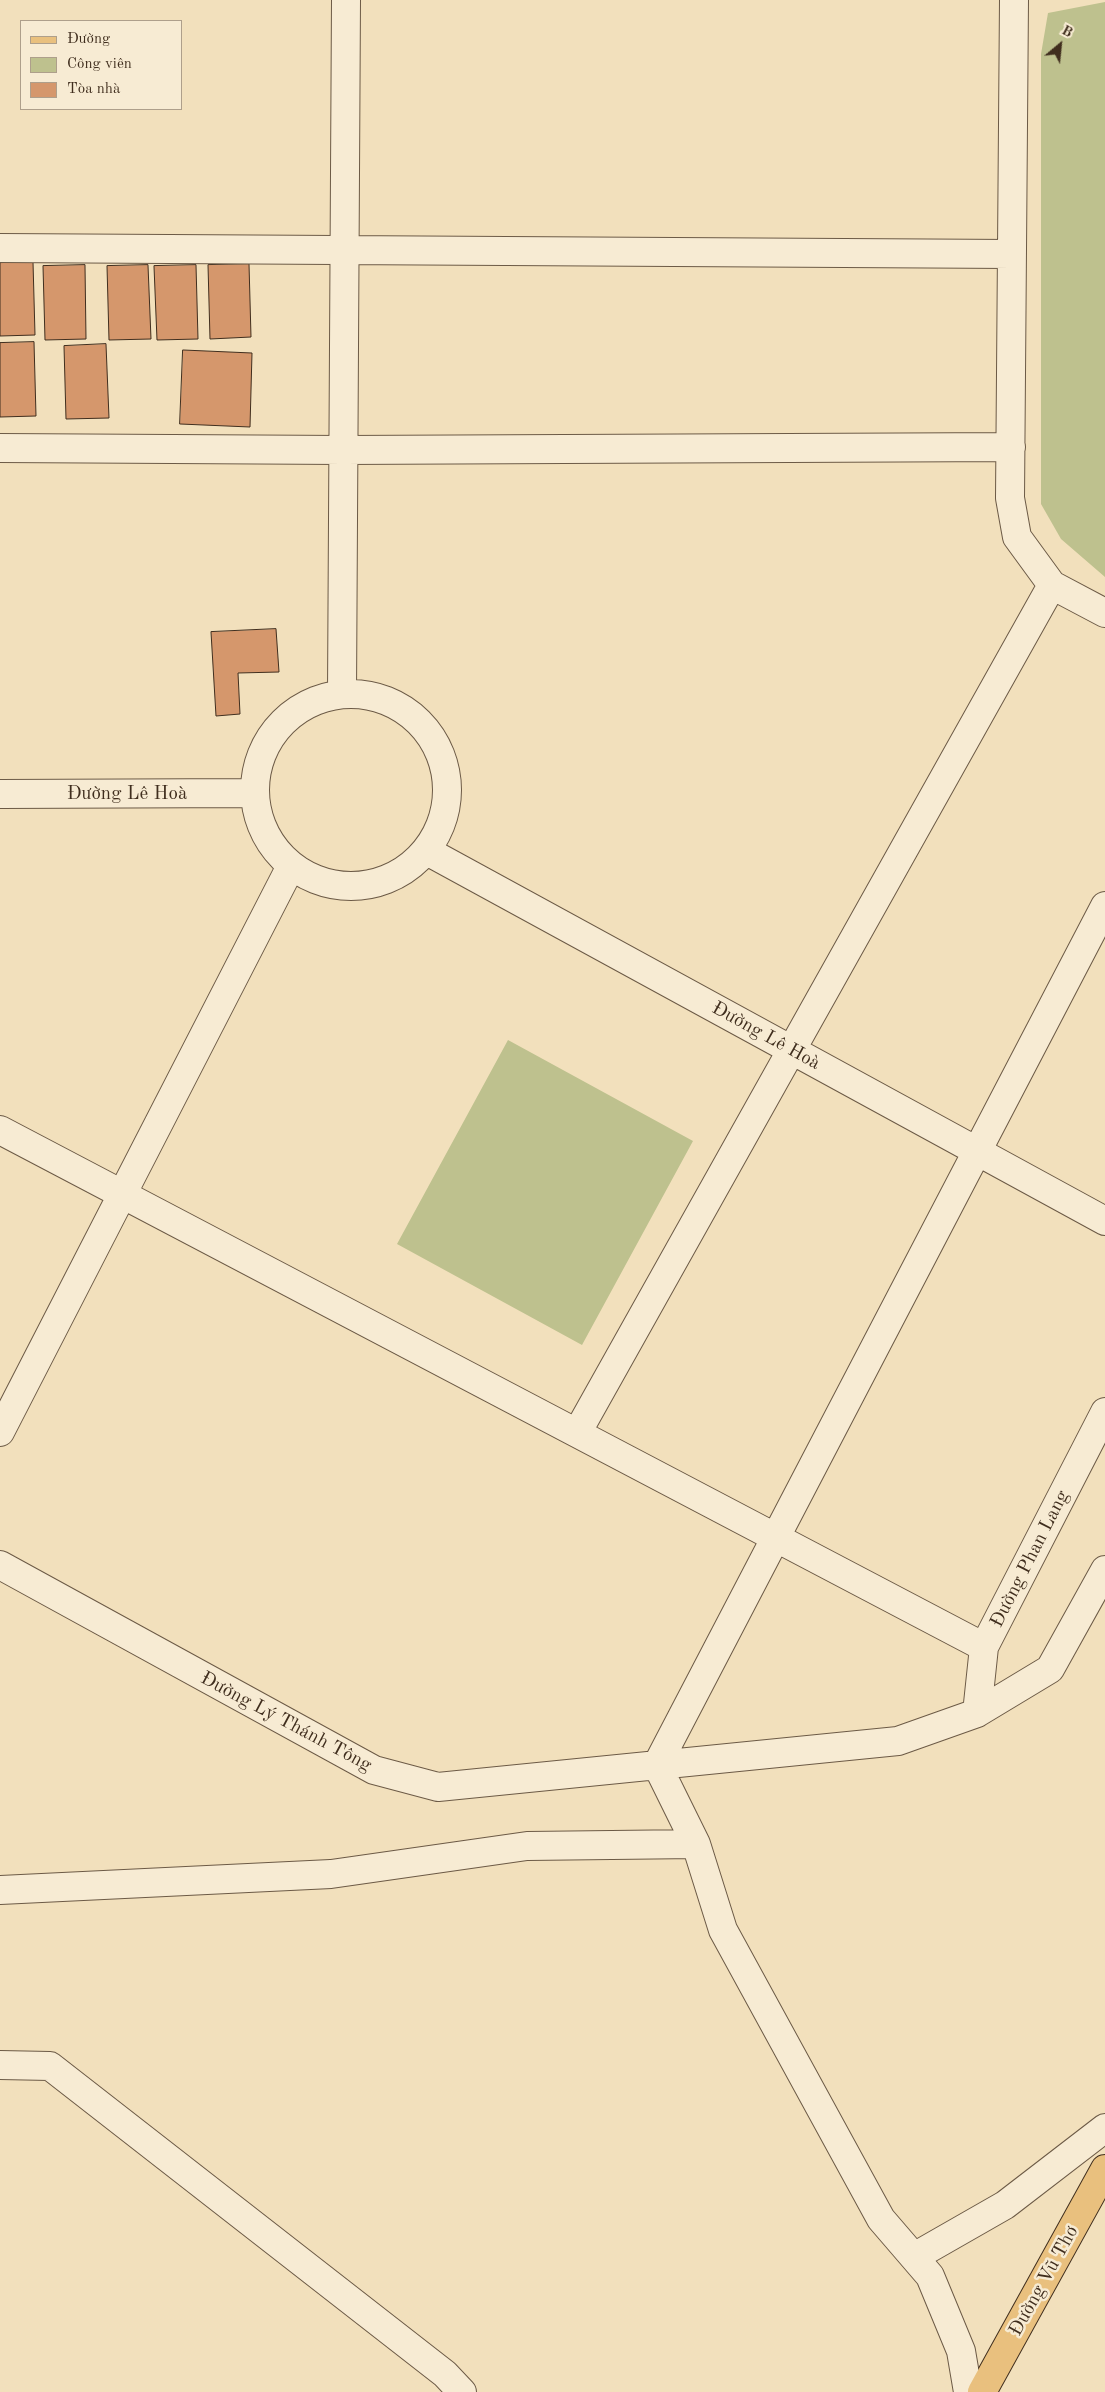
<!DOCTYPE html>
<meta charset="utf-8">
<style>
body{margin:0}
#map{position:relative;width:1105px;height:2392px;overflow:hidden;background:#f2e0bc;font-family:"Old Standard TT",serif}
canvas{display:block}
.legend{position:absolute;left:20px;top:20px;width:162px;height:90px;box-sizing:border-box;background:#f7ebd3;border:1px solid #ae9f8b;margin:0;padding:6px 9px;list-style:none;font-size:15px;color:#402e1e}
.legend li{display:flex;align-items:center;gap:10px;height:25px}
.legend b{width:25px;border:1px solid #ae9f8b}
.north{position:absolute;left:1035px;top:20px;width:50px;height:50px;-webkit-text-stroke:4px #f7ebd3;paint-order:stroke;rotate:28deg;font-size:14px;font-weight:700;line-height:20px;text-align:center;color:#402e1e}
.north::after{content:'';display:block;margin:auto;width:18px;height:22px;background:#402e1e;clip-path:polygon(50% 0,100% 100%,50% 72%,0 100%)}
</style>
<div id="map">
<canvas width="1105" height="2392"></canvas>
<ul class="legend">
<li><b style="height:6px;background:#e9c07e"></b>Đường</li>
<li><b style="height:14px;background:#bec18e"></b>Công viên</li>
<li><b style="height:14px;background:#d5976c"></b>Tòa nhà</li>
</ul>
<div class="north">B</div>
</div>
<script>
const ctx = document.querySelector('canvas').getContext('2d');
ctx.lineJoin = 'round';
function fill(path, color) {
  ctx.fillStyle = color;
  ctx.fill(path, 'evenodd');
}
function trace(path, color, width, dash) {
  ctx.strokeStyle = color;
  ctx.lineWidth = width;
  ctx.lineCap = dash ? 'butt' : 'round';
  ctx.setLineDash(dash || []);
  ctx.stroke(path);
}
function drawText(font, color, halo, rows, align = 'center') {
  ctx.font = font + ' "Old Standard TT",serif';
  ctx.lineWidth = 5;
  ctx.setLineDash([]);
  ctx.textBaseline = 'middle';
  ctx.strokeStyle = halo;
  ctx.fillStyle = color;
  for (const [text, x, y, turn = 0] of rows) {
    ctx.save();
    ctx.translate(x, y);
    ctx.rotate((+turn || 0) * Math.PI / 180);
    ctx.textAlign = isNaN(turn) ? turn : align;
    if (halo) ctx.strokeText(text, 0, 0);
    ctx.fillText(text, 0, 0);
    ctx.restore();
  }
}
fill(new Path2D(`
 M1105 2V577L1061 539 1041 504V54L1048 13Z
 M508 1040 693 1141 582 1345 397 1244Z`), '#bec18e');
const building = new Path2D(`
 M33 262 35 335 0 336V263Z
 M249 264 251 337 210 339 208 265Z
 M85 265 86 339 45 340 43 266Z
 M148 265 151 339 109 340 107 266Z
 M196 265 198 339 157 340 154 266Z
 M34 342 36 416 0 417V343Z
 M106 344 109 418 66 419 64 346Z
 M183 350 252 353 250 427 180 424Z
 M276 629 279 672 238 673 240 714 216 716 211 632Z`);
fill(building, '#d5976c');
trace(building, '#402e1e', 1);
const minor = new Path2D(`
 M1014 0 1010 498 1017 537 1052 585 1105 613
 M0 248 1012 254
 M0 448 343 450 1011 447
 M342 693 346 0
 M255 790a96 96 0 1 1 192 0a96 96 0 1 1-192 0Z
 M0 794 254 793
 M427 851 1105 1221
 M0 1130 984 1647
 M0 1432 291 866
 M577 1433 1052 585
 M0 1565 374 1770 438 1787 898 1741 977 1713 1050 1669 1105 1570
 M977 1713 984 1647 1105 1412
 M657 1765 1105 906
 M657 1765 696 1844
 M0 1890 331 1874 527 1846 696 1844 723 1930 881 2219 930 2276 961 2351 968 2392
 M0 2065 50 2066 445 2374 462 2392
 M914 2257 1005 2205 1105 2128`);
const major = new Path2D(`
 M982 2392 1105 2169`);
trace(minor, '#6c5a46', 30);
trace(major, '#402e1e', 30);
trace(minor, '#f7ebd3', 28);
trace(major, '#e9c07e', 28);
drawText('19px', '#402e1e', '#f7ebd3', [
 ["Đường Lê Hoà",127,794],
 ["Đường Lê Hoà",766,1036,29],
 ["Đường Phan Lang",1030,1559,-63],
 ["Đường Lý Thánh Tông",286,1722,28],
 ["Đường Vũ Thơ",1044,2281,-61]
]);
</script>
